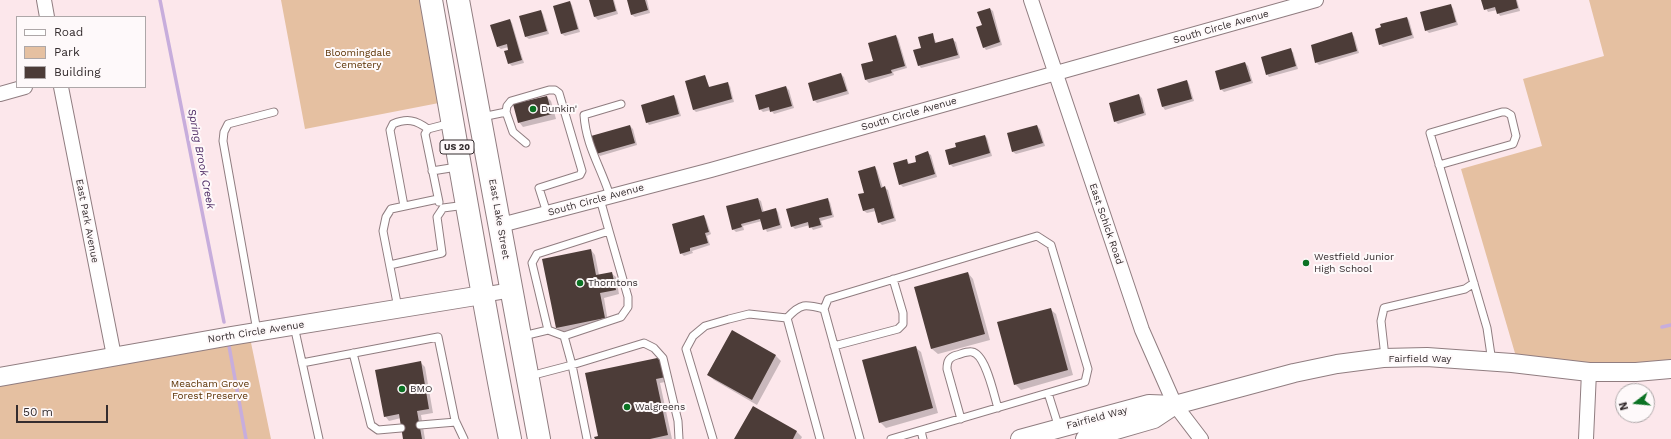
<!DOCTYPE html>
<style>
body{margin:0}
#map{position:relative;width:1671px;height:439px;overflow:hidden;background:#fce7eb;font-family:"Work Sans",sans-serif}
canvas{display:block}
.legend{position:absolute;left:16px;top:16px;width:130px;height:72px;box-sizing:border-box;background:#fef9fa;border:1px solid #ada7a8;margin:0;padding:5px 7px;list-style:none;font-size:12px;color:#342c2e}
.legend li{display:flex;align-items:center;gap:8px;height:20px}
.legend b{width:20px;border:1px solid #ada7a8}
.north{position:absolute;left:1615px;top:383px;width:40px;height:40px;box-sizing:border-box;background:#fef9fa;border:1px solid #ada7a8;border-radius:50%;rotate:254deg;font-size:11px;font-weight:700;line-height:16px;text-align:center;color:#342c2e}
.north::after{content:'';display:block;margin:auto;width:14px;height:18px;background:#0b7223;clip-path:polygon(50% 0,100% 100%,50% 72%,0 100%)}
.scale{position:absolute;left:16px;top:405px;width:92px;height:18px;box-sizing:border-box;border:2px solid #342c2e;border-top:0;padding-left:5px;font-size:12px;line-height:14px;white-space:nowrap;color:#342c2e;-webkit-text-stroke:3px #fef9fa;paint-order:stroke}
</style>
<div id="map">
<canvas width="1671" height="439"></canvas>
<ul class="legend">
<li><b style="height:5px;background:#fff"></b>Road</li>
<li><b style="height:11px;background:#e5c0a1"></b>Park</li>
<li><b style="height:11px;background:#4c3c38"></b>Building</li>
</ul>
<div class="north">N</div>
<div class="scale">50 m</div>
</div>
<script>
const ctx = document.querySelector('canvas').getContext('2d');
ctx.lineJoin = 'round';
function fill(path, color) {
  ctx.fillStyle = color;
  ctx.fill(path, 'evenodd');
}
function trace(path, color, width, dash) {
  ctx.strokeStyle = color;
  ctx.lineWidth = width;
  ctx.lineCap = dash ? 'butt' : 'round';
  ctx.setLineDash(dash || []);
  ctx.stroke(path);
}
function drawText(font, color, halo, rows, align = 'center') {
  ctx.font = font + ' "Work Sans",sans-serif';
  ctx.lineWidth = 4;
  ctx.setLineDash([]);
  ctx.textBaseline = 'middle';
  ctx.strokeStyle = halo;
  ctx.fillStyle = color;
  for (const [text, x, y, turn = 0] of rows) {
    ctx.save();
    ctx.translate(x, y);
    ctx.rotate((+turn || 0) * Math.PI / 180);
    ctx.textAlign = isNaN(turn) ? turn : align;
    if (halo) ctx.strokeText(text, 0, 0);
    ctx.fillText(text, 0, 0);
    ctx.restore();
  }
}
fill(new Path2D(`
 M281 0H425L444 102 305 129Z
 M1589 0H1671V364L1638 368 1517 360 1461 169 1542 146 1523 79 1604 56Z
 M249 333 271 439H0V377Z`), '#e5c0a1');
fill(new Path2D(`
 M591 0H614L618 14 598 20 595 17Z
 M628 0H647L650 13 635 17 632 15Z
 M1482 0H1517L1520 11 1500 16 1497 10 1488 12Z
 M570 2 572 5 580 32 565 36 562 34Z
 M1450 5 1453 8 1458 25 1429 33 1426 30Z
 M990 9 993 11 1002 45 986 50 984 47 983 26Z
 M541 11 543 14 549 34 529 39 526 37Z
 M1407 18 1409 20 1414 38 1383 47 1380 44Z
 M510 20 512 23 524 63 512 66 509 63V47L501 49 498 47Z
 M1351 33 1354 36 1359 53 1319 65 1316 62Z
 M932 34 937 44 953 40 956 42 960 58 921 68 919 65 922 48Z
 M895 36 898 38 907 68 893 72 894 75 869 83 866 80 862 65 874 61Z
 M1290 49 1293 52 1298 69 1269 77 1267 74Z
 M1245 63 1248 66 1253 83 1224 92 1221 89Z
 M841 74 844 77 849 94 817 103 814 100Z
 M705 77 710 88 727 83 730 86 734 102 696 112 693 109Z
 M1187 81 1189 84 1194 101 1165 110 1163 107 1158 90Z
 M786 87 789 90 794 108 774 114 771 110 763 112 760 109Z
 M1139 95 1142 98 1146 115 1118 124 1115 121Z
 M674 96 676 99 681 116 649 125 647 122Z
 M547 97 551 101 556 119 523 127 519 122Z
 M630 126 633 129 637 145 600 156 597 153Z
 M1037 126 1040 129 1045 146 1016 154 1013 152Z
 M985 136 987 138 992 156 953 167 950 164 957 147Z
 M928 153 931 155 937 177 903 187 900 184 906 160 910 164 918 162Z
 M875 167 877 170 883 188H885L888 190 896 221 882 225 879 222 876 211 867 213 864 211 865 194Z
 M758 199 761 201 764 213 775 209 778 212 782 228 767 232 762 221 743 226 744 230 736 232 733 229Z
 M827 199 830 202 834 217 821 221 823 227 813 230 810 225 795 229 792 226Z
 M704 216 706 219 711 234 707 236 710 245 692 251 693 253 684 256 681 253Z
 M591 250 595 255 599 275 611 273 616 277 619 294 604 298 608 322 561 332 557 328Z
 M968 273 973 279 990 340 938 354 932 349 916 288Z
 M1050 309 1056 314 1073 375 1021 390 1015 384Z
 M732 331 776 356 781 361 757 405 714 380 708 374Z
 M915 347 921 352 938 413 886 428 880 422Z
 M662 358 670 381 660 383 672 439H596Z
 M421 363 425 367 433 413 421 415 425 439H404L401 418 389 421 385 416Z
 M753 407 797 432 802 437 801 439H735Z`), '#0003');
trace(new Path2D(`
 M160 0 224 322
 M1662 327 1671 325
 M229 346 246 439`), '#c7addc', 3.5);
fill(new Path2D(`
 M589 0H613L616 11 594 17Z
 M627 0H645L648 10 631 15Z
 M1481 0H1516L1518 8 1497 14 1495 7 1484 10Z
 M570 1 578 29 561 34 553 6Z
 M1451 4 1456 22 1425 31 1420 12Z
 M990 8 1000 42 983 48 976 27 982 25 977 12Z
 M541 10 547 31 525 37 519 16Z
 M1407 17 1412 35 1379 45 1375 29 1381 27 1380 24Z
 M510 19 522 60 508 64 504 51 508 50 507 44 497 47 490 25Z
 M1352 32 1357 51 1315 63 1311 45Z
 M933 33 935 43 953 38 958 55 918 66 913 50 921 48 918 37Z
 M896 35 905 66 891 70 892 73 865 80 861 64 873 61 868 43Z
 M1291 48 1296 66 1266 75 1261 57Z
 M1245 62 1251 81 1220 90 1215 71Z
 M841 73 847 91 813 101 808 83Z
 M705 75 709 87 728 82 732 99 693 110 685 81Z
 M1187 80 1192 99 1162 107 1157 89Z
 M786 86 792 106 770 112 769 107 759 110 755 95Z
 M1139 94 1144 113 1114 122 1109 103Z
 M674 95 679 114 646 123 641 105Z
 M547 96 552 114 518 123 513 104Z
 M630 125 635 143 596 154 591 136Z
 M1037 125 1043 143 1012 152 1007 133Z
 M985 135 990 153 949 165 945 150 956 147 955 143Z
 M928 151 935 174 899 185 893 163 907 159 908 164 916 162 915 156Z
 M875 166 881 188 885 186 894 218 878 223 874 208 863 211 858 194 864 193 858 171Z
 M758 198 762 212 776 208 780 225 763 230 760 219 741 224 742 227 732 230 726 206Z
 M828 198 832 215 819 218 821 225 809 228 808 222 791 227 786 209Z
 M704 215 709 232 705 233 708 243 690 248V251L680 254 672 224Z
 M591 249 596 275 612 272 616 290 600 293 605 318 556 328 542 259Z
 M968 272 985 334 931 349 914 287Z
 M1051 308 1068 370 1014 385 997 322Z
 M732 330 776 355 752 400 707 375Z
 M916 346 933 408 879 423 862 360Z
 M662 357 666 377 656 379 668 435 650 439H595L594 437 598 436 585 373Z
 M421 361 429 409 417 411 422 439H403L399 414 384 417 375 370Z
 M753 406 797 431 793 439H734Z`), '#4c3c38');
const service = new Path2D(`
 M506 112 507 106 511 101 549 90H555L559 93 582 171 580 175 539 188 547 213
 M482 117 506 112 513 132 526 143
 M1439 165 1513 144 1516 136 1511 115 1506 112H1502L1430 133 1487 328 1492 362
 M432 171 457 167
 M610 196C601 167 586 146 584 115L621 104
 M439 202 425 134 428 129 451 123
 M404 206 390 130 393 124C407 118 416 120 428 129
 M390 265 442 253 437 217 443 208 466 205
 M398 308 383 231 386 217 391 209 438 199
 M787 318 820 439
 M294 326 319 439
 M548 330 564 336
 M257 331 223 141 224 132 228 124 274 112
 M523 336 548 330 532 263 537 254 609 231 600 199
 M834 346 898 329 903 324V313L893 279
 M353 353 371 425 378 430 401 428
 M1385 357 1381 321 1384 308 1465 289 1474 283
 M302 363 438 337 455 420 464 439
 M530 376 572 365 644 343 654 348 663 358 678 421 679 439
 M1048 393 1059 428
 M961 419 947 369C947 361 949 357 957 355 961 354 968 351 972 352 986 354 994 396 998 408
 M420 425 456 422
 M921 431 923 439
 M587 439 572 365 564 336 621 317 628 307V297L609 231
 M713 439 686 349 693 336 705 326 729 319 749 314 787 318C801 303 805 304 824 309
 M860 439 824 309 828 299 1037 236 1051 245 1088 369 1085 382 891 439`);
const minor = new Path2D(`
 M44 0 47 17
 M1031 0 1142 330 1175 405 1201 439
 M61 87 114 356
 M0 94 25 87
 M501 225 711 170 1316 0
 M482 295 512 290
 M1586 439 1589 372`);
const tertiary = new Path2D(`
 M0 377 231 336 482 295
 M1020 439 1149 404 1175 405
 M1085 439 1154 419 1175 405 1294 373 1337 364 1383 358 1427 357 1512 363 1589 372H1636L1671 369`);
const primary = new Path2D(`
 M431 0C457 146 481 293 510 439
 M458 0 539 439`);
trace(service, '#907d80', 9);
trace(minor, '#907d80', 16);
trace(tertiary, '#907d80', 20);
trace(primary, '#907d80', 24);
trace(service, '#fff', 7);
trace(minor, '#fff', 14);
trace(tertiary, '#fff', 18);
trace(primary, '#fff', 22);
for (const [x, y, r, color] of [
 [533,109,4,"#0b7223"],
 [1306,263,4,"#0b7223"],
 [580,283,4,"#0b7223"],
 [402,389,4,"#0b7223"],
 [627,407,4,"#0b7223"]
]) {
  const dot = new Path2D();
  dot.arc(x, y, r, 0, 2 * Math.PI);
  ctx.fillStyle = color;
  ctx.fill(dot);
  trace(dot, '#fef9fa', 1.5);
}
for (const [x, y, w] of [
 [457,147,34]
]) {
  const box = new Path2D();
  box.roundRect(x - w / 2, y - 7, w, 14, 3);
  ctx.fillStyle = '#fef9fa';
  ctx.fill(box);
  trace(box, '#342c2e', 1);
}
drawText('bold 9px', '#342c2e', null, [
 ["US 20",457,147]
]);
drawText('10px', '#342c2e', '#fef9fa', [
 ["South Circle Avenue",1221,27,-16],
 ["South Circle Avenue",909,114,-16],
 ["South Circle Avenue",596,200,-15],
 ["East Lake Street",499,219,80],
 ["East Park Avenue",87,221,79],
 ["East Schick Road",1106,224,71],
 ["North Circle Avenue",256,332,-9],
 ["Fairfield Way",1420,359],
 ["Fairfield Way",1097,418,-15]
]);
drawText('10px', '#5a3102', '#fef9fa', [
 ["Bloomingdale",358,53],
 ["Cemetery",358,65],
 ["Meacham Grove",210,384],
 ["Forest Preserve",210,396]
]);
drawText('10px', '#342c2e', '#fef9fa', [
 ["Dunkin'",541,109],
 ["Westfield Junior",1314,257],
 ["High School",1314,269],
 ["Thorntons",588,283],
 ["BMO",410,389],
 ["Walgreens",635,407]
], 'left');
drawText('italic 11px', '#4e2c65', '#fef9fa', [
 ["Spring Brook Creek",201,159,79]
]);
</script>
